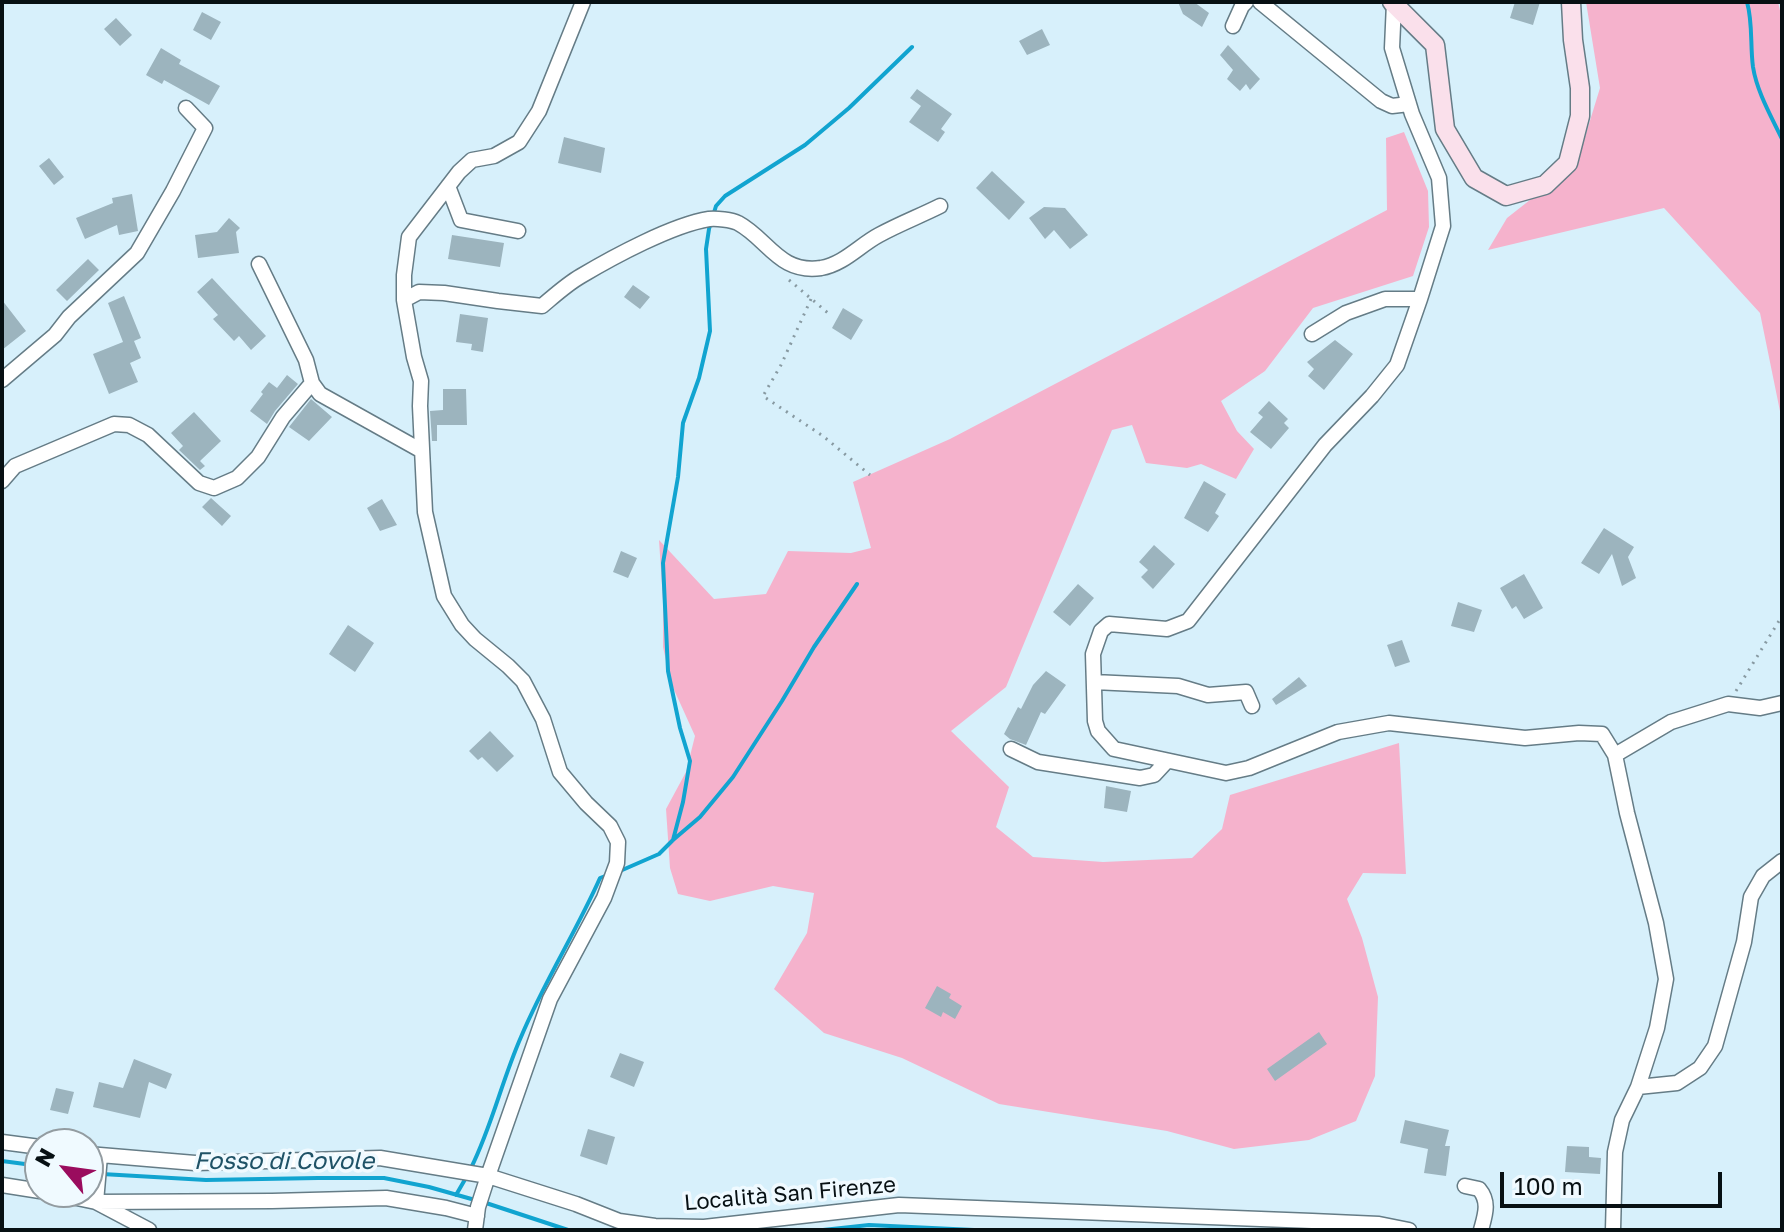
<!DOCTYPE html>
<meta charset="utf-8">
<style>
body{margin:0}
#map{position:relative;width:1784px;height:1232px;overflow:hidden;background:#d7f0fb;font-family:"Golos Text",sans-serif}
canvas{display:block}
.frame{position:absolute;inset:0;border:4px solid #071013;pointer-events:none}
.north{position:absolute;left:24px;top:1128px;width:80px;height:80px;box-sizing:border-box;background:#f0faff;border:2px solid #939ca1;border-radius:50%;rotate:299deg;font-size:22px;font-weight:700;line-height:32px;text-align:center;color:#071013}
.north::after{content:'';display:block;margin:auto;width:28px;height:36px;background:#9a0c5e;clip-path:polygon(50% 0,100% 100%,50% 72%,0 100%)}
.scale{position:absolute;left:1500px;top:1172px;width:222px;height:36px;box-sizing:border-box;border:4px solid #071013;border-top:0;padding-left:10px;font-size:24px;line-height:28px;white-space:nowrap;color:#071013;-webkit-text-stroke:6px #f0faff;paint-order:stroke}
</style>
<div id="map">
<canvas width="1784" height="1232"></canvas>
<div class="frame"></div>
<div class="north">N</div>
<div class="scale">100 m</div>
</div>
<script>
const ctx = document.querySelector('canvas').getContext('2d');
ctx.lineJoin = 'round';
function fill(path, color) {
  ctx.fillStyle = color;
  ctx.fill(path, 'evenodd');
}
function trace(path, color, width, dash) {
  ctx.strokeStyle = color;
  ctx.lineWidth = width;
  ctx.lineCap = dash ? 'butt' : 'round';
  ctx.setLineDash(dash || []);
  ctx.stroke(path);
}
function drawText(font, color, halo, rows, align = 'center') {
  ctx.font = font + ' "Golos Text",sans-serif';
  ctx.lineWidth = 7;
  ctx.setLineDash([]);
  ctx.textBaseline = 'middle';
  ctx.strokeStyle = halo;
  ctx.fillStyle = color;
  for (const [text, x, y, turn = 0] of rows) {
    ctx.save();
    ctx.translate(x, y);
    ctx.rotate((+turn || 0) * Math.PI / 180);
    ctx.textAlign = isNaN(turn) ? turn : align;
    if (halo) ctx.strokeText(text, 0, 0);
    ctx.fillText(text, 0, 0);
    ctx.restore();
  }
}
fill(new Path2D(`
 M1586 2H1778L1782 19V421L1760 313 1664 208 1488 250 1507 218 1577 163 1600 88Z
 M1404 132 1428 191 1429 227 1413 276 1313 308 1265 371 1221 401 1237 431 1254 449 1236 479 1201 464 1187 468 1146 463 1132 425 1112 430 1006 687 951 731 1009 787 996 827 1033 857 1103 862 1192 858 1222 829 1230 795 1399 743 1406 874 1363 873 1347 899 1362 938 1378 997 1375 1076 1356 1121 1309 1140 1234 1149 1167 1131 999 1104 902 1058 824 1033 774 989 807 933 814 893 773 886 710 901 678 894 670 868 666 809 686 772 695 736 671 683 663 647V601L659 540 714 599 766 594 788 551 851 553 871 548 853 482 950 439 1387 210 1386 138Z`), '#f5b2cc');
trace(new Path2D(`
 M1747 2C1753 23 1750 45 1753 67 1757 92 1771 116 1782 139
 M673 840 683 802 690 761 680 728 668 671 663 563 678 477 683 423 699 378 710 331 706 249 709 229 716 206 725 196 805 145 849 108 912 47
 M620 871 659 854 673 840 700 817 733 777 782 701 814 647 857 584
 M2 1161 40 1166
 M471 1168C492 1126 502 1080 521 1037 544 982 576 932 600 878L608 875
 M102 1174 206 1180 318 1178H384L429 1187 475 1200
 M456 1195 467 1176
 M483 1202 568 1230
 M823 1230 869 1225 974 1230`), '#11a4d0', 4);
fill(new Path2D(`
 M1178 2H1194L1209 13 1202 27 1183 14Z
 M1515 2H1540L1533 25 1510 18Z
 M202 12 221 22 211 40 193 30Z
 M116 18 132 35 120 46 104 29Z
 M1042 29 1050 45 1027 55 1019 41Z
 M1228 45 1260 79 1250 90 1246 84 1240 91 1227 79 1233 70 1220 55Z
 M161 48 181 60 179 64 220 86 209 105 164 80 162 84 146 75Z
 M917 89 952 114 941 129 945 132 938 142 909 122 921 106 910 98Z
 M564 137 605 148 601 173 558 163Z
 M49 158 64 177 54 185 39 166Z
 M992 171 1025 202 1009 220 976 188Z
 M132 194 138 231 119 235 117 225 85 239 76 218 113 203 112 198Z
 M1044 207 1065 208 1088 235 1070 249 1054 230 1045 239 1029 218Z
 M229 218 240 228 236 232 239 253 198 258 195 235 217 232Z
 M452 235 504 243 500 267 448 259Z
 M88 259 99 270 67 301 56 290Z
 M212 278 266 336 251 350 239 336 234 341 213 319 218 315 197 292Z
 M633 285 650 297 640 309 624 297Z
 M124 296 141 338 134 341 141 358 130 363 138 382 109 394 93 354 123 342 108 303Z
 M2 300 26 331 2 350Z
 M843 308 863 320 851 340 832 328Z
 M460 314 488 318 483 352 471 350 472 344 456 342Z
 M1335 340 1353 354 1324 390 1308 376 1314 369 1307 362Z
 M287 375 298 384 275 411 267 424 250 411 263 394 261 392 269 382 277 388Z
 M443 389H466L467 425H437V441H432L430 411 443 410Z
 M311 399 332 417 309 441 289 427Z
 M1269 401 1288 419 1284 423 1289 428 1271 449 1250 432 1263 417 1258 413Z
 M194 412 221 441 200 461 205 466 200 470 179 450 183 446 171 433Z
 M1204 481 1226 494 1215 513 1219 516 1208 532 1184 518Z
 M211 498 231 516 222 526 202 507Z
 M382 499 397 525 380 531 367 508Z
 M1604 528 1634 547 1628 557 1636 578 1622 586 1612 554 1599 574 1581 563Z
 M1154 545 1175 564 1153 589 1141 577 1148 570 1139 562Z
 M621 551 637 558 628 578 613 572Z
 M1524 574 1543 608 1524 619 1516 606 1512 609 1500 588Z
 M1078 584 1094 598 1070 626 1053 612Z
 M1458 602 1482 610 1474 632 1451 626Z
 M348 625 374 643 355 672 329 654Z
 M1402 640 1410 662 1395 667 1387 645Z
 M1046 671 1066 685 1045 714 1041 712 1026 745 1010 739 1004 734 1018 707 1021 709 1033 685Z
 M1299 677 1307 686 1276 705 1272 699Z
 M490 731 514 756 497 772 482 757 478 760 469 751Z
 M1106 786 1131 791 1127 812 1104 808Z
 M937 986 951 994 949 998 962 1006 955 1019 943 1012 941 1017 925 1008Z
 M1319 1032 1327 1044 1275 1081 1267 1069Z
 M620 1053 644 1062 634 1087 610 1077Z
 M134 1059 172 1074 166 1089 149 1082 140 1118 93 1107 99 1082 123 1088Z
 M56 1088 74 1092 68 1114 50 1110Z
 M1405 1120 1449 1130 1445 1146H1450L1446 1176 1424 1173 1428 1149 1400 1143Z
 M588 1129 615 1137 607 1165 580 1156Z
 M1567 1146 1589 1147V1157L1601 1158 1600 1174 1565 1172Z`), '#9cb4be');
const minor = new Path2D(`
 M1260 2 1381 101 1392 106 1409 104
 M1394 3 1392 48 1412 114 1439 178 1443 226 1420 299 1397 365 1372 396 1325 445 1188 621 1167 629 1109 624 1101 631 1093 654 1095 721 1098 731 1114 749 1226 773 1249 768 1338 732 1389 723 1525 738 1579 733 1602 734 1615 755 1627 813 1656 923 1666 979 1657 1028 1638 1087 1622 1120 1615 1152 1613 1230
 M1233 26 1242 6 1246 2
 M448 186 461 220 518 231
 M259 264 306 360 312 383 320 394 422 451
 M404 300 419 292 444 293 498 301 542 306C554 296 567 284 581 276 613 257 672 225 709 219 716 218 732 220 738 223 768 239 779 274 821 268 844 264 860 245 879 235 899 224 920 216 940 206
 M1312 334 1346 313 1385 299H1420
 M2 380 55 335 69 317 137 253 173 191 205 128 186 108
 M2 481 15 466 114 424 129 425 148 435 199 483 214 488 237 478 258 457 283 417 312 383
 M1094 682 1178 686 1208 695 1246 692 1252 706
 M1011 749 1038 762 1140 778 1154 775 1167 761
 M1615 755 1671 722 1728 704 1760 708 1782 703
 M1638 1087 1677 1083 1700 1068 1715 1046 1744 942 1751 897 1763 876 1782 861
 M2 1142 40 1147
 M88 1154 195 1163 380 1158 488 1176 576 1204 619 1221 655 1226 704 1227 899 1205 1312 1221 1379 1224 1409 1230
 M100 1156 96 1202 272 1201 386 1198 446 1208 477 1216
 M2 1185 40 1191
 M1465 1186 1479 1189C1490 1202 1485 1215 1481 1230
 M48 1192 96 1202 149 1230
 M475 1230 478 1207 488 1176 550 999 604 898 617 863 618 842 610 826 586 803 560 772 543 719 523 681 508 666 475 639 462 625 444 596 425 512 420 406 421 381 414 357 404 300V275L409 237 459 172 472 160 494 156 519 142 539 111 583 2`);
const secondary = new Path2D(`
 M1392 2 1435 45 1445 129 1474 178 1506 196 1545 185 1568 163 1580 116V88L1573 40 1571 2`);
trace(minor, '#657c86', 17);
trace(secondary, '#657c86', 21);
trace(new Path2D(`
 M789 280 828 313
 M811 299 781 365 763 396 823 436 870 475
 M1736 691 1782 616`), '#889aa2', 3, [2, 6]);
trace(minor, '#fff', 14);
trace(secondary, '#fae0eb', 18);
drawText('22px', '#071013', '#f0faff', [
 ["Località San Firenze",790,1194,-5]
]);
drawText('italic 24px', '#1f5266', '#f0faff', [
 ["Fosso di Covole",284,1161]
]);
</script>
